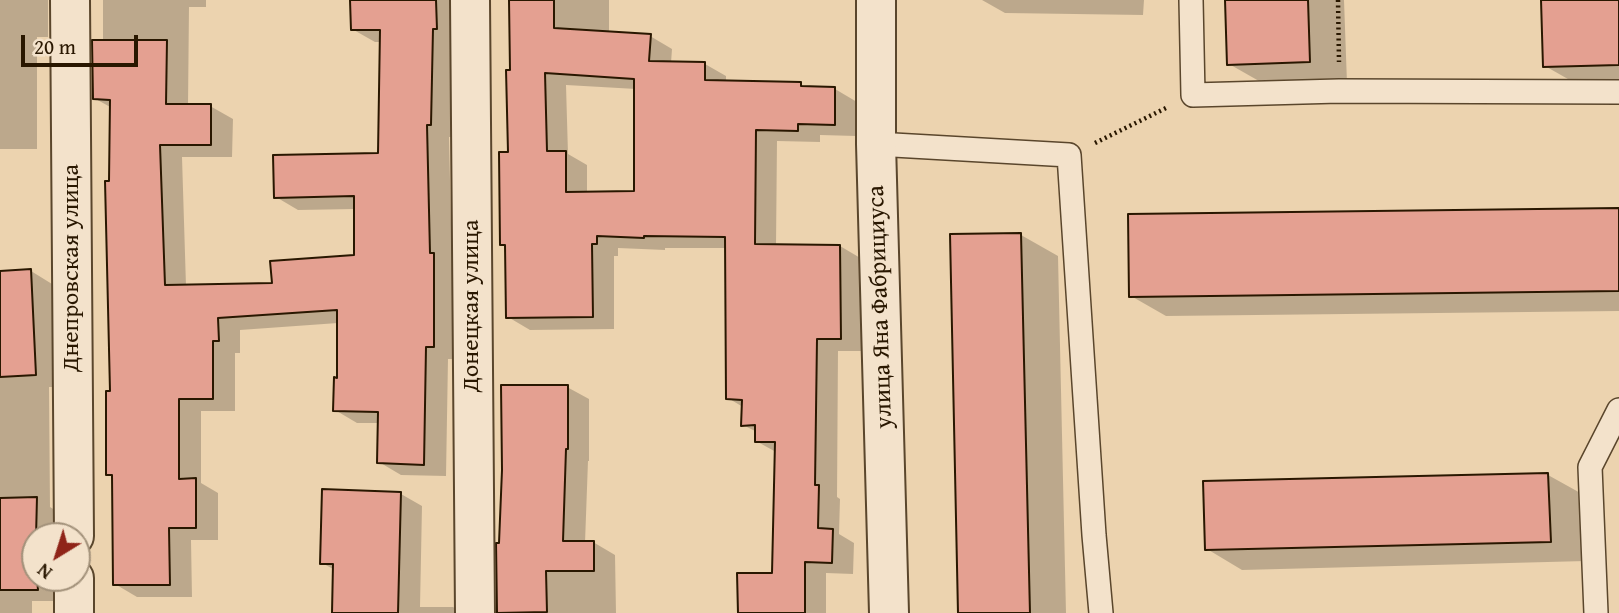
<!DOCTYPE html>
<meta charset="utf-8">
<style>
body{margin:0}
#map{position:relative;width:1619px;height:613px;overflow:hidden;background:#ecd3af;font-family:"Gentium Book Plus",serif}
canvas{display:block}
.north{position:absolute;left:21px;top:522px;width:70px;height:70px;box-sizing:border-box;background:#f3e2cb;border:2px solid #a2917a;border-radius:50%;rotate:218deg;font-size:19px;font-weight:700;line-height:28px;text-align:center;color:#291700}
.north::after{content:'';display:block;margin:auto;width:24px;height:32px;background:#8f2418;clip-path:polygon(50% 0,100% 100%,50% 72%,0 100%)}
.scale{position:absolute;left:21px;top:35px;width:117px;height:32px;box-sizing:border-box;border:4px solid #291700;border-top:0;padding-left:9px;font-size:21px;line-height:24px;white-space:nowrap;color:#291700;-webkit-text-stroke:5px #f3e2cb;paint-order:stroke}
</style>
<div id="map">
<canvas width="1619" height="613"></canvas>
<div class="north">N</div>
<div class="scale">20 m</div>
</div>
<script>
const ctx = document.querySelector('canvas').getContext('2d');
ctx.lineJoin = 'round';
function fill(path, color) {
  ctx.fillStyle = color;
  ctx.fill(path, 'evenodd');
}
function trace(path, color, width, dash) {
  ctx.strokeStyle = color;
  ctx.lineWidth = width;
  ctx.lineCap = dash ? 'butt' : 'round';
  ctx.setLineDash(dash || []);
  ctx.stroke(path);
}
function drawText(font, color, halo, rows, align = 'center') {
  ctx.font = font + ' "Gentium Book Plus",serif';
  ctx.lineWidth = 6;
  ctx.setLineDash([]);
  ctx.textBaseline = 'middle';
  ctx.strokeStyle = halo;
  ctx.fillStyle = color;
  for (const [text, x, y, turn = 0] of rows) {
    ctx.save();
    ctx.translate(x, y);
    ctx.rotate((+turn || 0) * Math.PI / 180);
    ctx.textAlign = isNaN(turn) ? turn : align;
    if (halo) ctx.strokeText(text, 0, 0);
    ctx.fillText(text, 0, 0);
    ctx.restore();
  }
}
fill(new Path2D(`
 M0 0H48V37H37V149H0Z
 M103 0H206V7H189L188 106H210L233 119 232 157H182L186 286 274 285 356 257 355 209 298 210 276 197 380 154 381 42H375L352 29V0H458L453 137H449L452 266 455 268 456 359H448L446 476 401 475 379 462 380 423H357L335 410 339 379 338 323 240 330V353H235V411H201V483L218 493V540H191L192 597H137L115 584 114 478 108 474 112 393V108L94 98 103 42Z
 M511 0H609V34L650 36 672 49 671 63 705 64 726 76V83L800 84 808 88 835 89 857 102 856 136 820 135V142L777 141 776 246H840L862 259V351H838L837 497 840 499 839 534 854 543 853 574 826 573V613H740L773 574 776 452 756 441 757 432 743 425V407L728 398 727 248H665V250L618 248V256H614V329L530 330 508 317 507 247 502 244 510 153 512 72ZM566 85 636 89V193H587V165L568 154Z
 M982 0H1144L1143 15 1005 13Z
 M1227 0H1344L1347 83 1266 85 1229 64Z
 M1543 0H1619V87H1582L1545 66Z
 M1619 210V311L1166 316 1131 296Z
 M1021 235 1058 256 1066 613H960Z
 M31 271 52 284 57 387H49L50 507 58 512V536H35V578H58L59 601H32V613H0V272Z
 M567 387 589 399V461H588L585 543 593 542 615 555 616 613H499L498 575Z
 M1548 475 1584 495 1586 561 1242 570 1207 549Z
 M401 494 422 506 420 607H453L462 613H334L335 570 322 563Z`), '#0003');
const building = new Path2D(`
 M350 0H436L437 29H433L431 125H427L430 253H434V347H426L424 465 377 463 378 412 333 411 334 377 337 378V310L218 318 219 341H213V399H179V479L196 478V528H169L170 585H113L112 475H106V391H110L105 181H109L110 100 93 99 92 40H167L166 104H211V145H160L165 285 272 283 270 261 354 255V196L274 198 273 155 378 153 380 30H351Z
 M509 0H554V28L651 34 649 61 705 62V80L801 82V86L835 87V125L798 124V131L756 130 755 244 840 245 841 339H817L815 485H819L818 528 833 529 832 563 805 562V613H738L737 573H772L775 442H755V425L741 426 742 400 726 399 725 237 644 236V238L597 236V244H592L593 317 506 318 505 245H500L499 152H508L506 70H510ZM545 73 634 79V191L566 192V151H547Z
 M1225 0H1308L1310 62 1227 65Z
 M1541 0H1619V65L1543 67Z
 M1619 208V291L1129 297 1128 214Z
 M1021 233 1030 613H958L950 234Z
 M31 269 36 375 0 377V271Z
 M501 385H568V449H566L563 541H594V571H546L547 612 497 613 496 543H499L502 470Z
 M1548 473 1551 542 1205 550 1203 481Z
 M322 489 401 492 398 613H332L333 564H320Z
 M37 497 35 578H37L38 590H0V498Z`);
fill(building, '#e4a091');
trace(building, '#291700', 2);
const service = new Path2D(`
 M1191 0 1193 95 1339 91 1619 92
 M876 144 1069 155 1094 535 1101 613
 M1596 613 1590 467 1619 410`);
const minor = new Path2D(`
 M70 0 74 536
 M470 0 475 613
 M876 0V144L889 613
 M74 578V613`);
trace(service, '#5a462c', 26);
trace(minor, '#5a462c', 42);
trace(new Path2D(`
 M1338 0 1339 62
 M1095 143 1166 108`), '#291700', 4.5, [2, 3.5]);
trace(service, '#f3e2cb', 23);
trace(minor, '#f3e2cb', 38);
drawText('24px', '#291700', '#f3e2cb', [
 ["Днепровская улица",72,268,-90],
 ["Донецкая улица",472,306,-90],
 ["улица Яна Фабрициуса",881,307,-92]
]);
</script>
